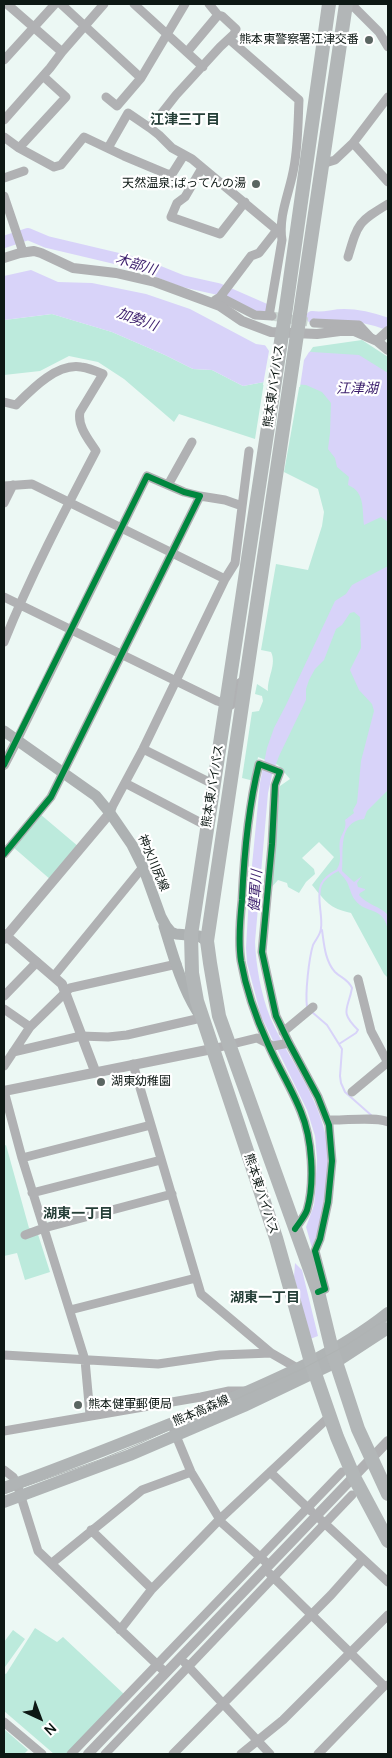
<!DOCTYPE html>
<meta charset="utf-8">
<style>
body{margin:0}
#map{position:relative;width:392px;height:1758px;overflow:hidden;background:#ecf8f4;font-family:Manrope,sans-serif}
canvas{display:block}
.frame{position:absolute;inset:0;border:5px solid #0d1814;pointer-events:none}
.north{position:absolute;left:15px;top:1693px;width:50px;height:50px;-webkit-text-stroke:4px #fff;paint-order:stroke;rotate:137deg;font-size:14px;font-weight:700;line-height:20px;text-align:center;color:#0d1814}
.north::after{content:'';display:block;margin:auto;width:18px;height:22px;background:#0d1814;clip-path:polygon(50% 0,100% 100%,50% 72%,0 100%)}
</style>
<div id="map">
<canvas width="392" height="1758"></canvas>
<div class="frame"></div>
<div class="north">N</div>
</div>
<script>
const ctx = document.querySelector('canvas').getContext('2d');
ctx.lineJoin = 'round';
function fill(path, color) {
  ctx.fillStyle = color;
  ctx.fill(path, 'evenodd');
}
function trace(path, color, width, dash) {
  ctx.strokeStyle = color;
  ctx.lineWidth = width;
  ctx.lineCap = dash ? 'butt' : 'round';
  ctx.setLineDash(dash || []);
  ctx.stroke(path);
}
function drawText(font, color, halo, rows, align = 'center') {
  ctx.font = font + ' Manrope,"Noto Sans JP",sans-serif';
  ctx.lineWidth = 4.5;
  ctx.setLineDash([]);
  ctx.textBaseline = 'middle';
  ctx.strokeStyle = halo;
  ctx.fillStyle = color;
  for (const [text, x, y, turn = 0] of rows) {
    ctx.save();
    ctx.translate(x, y);
    ctx.rotate((+turn || 0) * Math.PI / 180);
    ctx.textAlign = isNaN(turn) ? turn : align;
    if (halo) ctx.strokeText(text, 0, 0);
    ctx.fillText(text, 0, 0);
    ctx.restore();
  }
}
fill(new Path2D(`
 M52 314 112 332 165 355 193 369 212 370 243 386 264 382 255 439 179 414 174 422 124 379 98 362 69 356 40 371 4 375V320Z
 M362 340 388 357V978L384 974 351 913C329 908 326 902 312 885L334 857 319 842 302 858 314 869 315 874 306 882 299 893 288 887 287 883 278 880 270 889 280 786 290 779 278 765 258 757 254 781 242 778 252 712 259 711 263 701 262 696 255 694 257 684 268 691C267 678 277 664 271 652L261 650 276 564 308 570 322 526 324 512 318 489 284 472 304 360 313 347Z
 M40 814 79 847 51 880 13 847Z
 M6 1145 29 1228H36L50 1272 25 1280 17 1253 4 1256V1146Z
 M35 1628 57 1642 63 1637 125 1695 66 1754H54L4 1711V1673L6 1674Z
 M13 1630 25 1639 5 1667 4 1642Z
 M4 1729 28 1750 24 1754H4Z`), '#bceadc');
fill(new Path2D(`
 M31 270 58 282 92 283 146 294 190 309 256 344 312 352 359 355 388 373V522L381 517 364 525C362 508 365 492 348 485L349 477 337 467 335 458 328 449 330 433 331 403 322 392 306 385 264 382 243 386 212 370 193 369 165 355 112 332 52 314 4 320V276Z
 M388 566V790L367 811 364 819C337 822 344 852 342 871L354 882 362 876 357 883 358 887 365 889V890L360 893 359 895C367 905 380 906 388 915V930C383 905 366 915 355 900 351 895 350 888 347 882 344 877 340 874 337 869 343 860 338 850 340 840 342 833 347 828 345 820L354 813 353 810 357 803 361 761 374 711 372 704 359 690 350 670 361 648 360 617 354 612 350 613 342 625 336 629 324 660 315 669 309 680 306 689V700L279 756 272 775 268 793 255 942C256 966 261 994 270 1017 288 1059 319 1095 327 1142 329 1161 328 1188 325 1207 322 1221 317 1234 312 1248L306 1227 314 1205 315 1195 317 1159 315 1136 307 1110 261 1016 247 963 246 948 249 896 260 783 267 748 274 728 286 705 335 601 346 594 352 585Z
 M295 1263 302 1270 318 1336 310 1339 294 1277Z`), '#d8d3f9');
fill(new Path2D(`
 M263 342 311 349 304 360 300 387 263 385 269 351Z`), '#ecf8f4');
trace(new Path2D(`
 M322 930C324 944 325 961 335 972 341 978 348 979 352 988 348 1010 339 1011 358 1030L356 1033 339 1044
 M307 1007C305 993 309 958 313 945 316 939 321 934 321 928 323 914 316 898 321 885 324 878 332 873 338 870
 M312 1012 327 1025 342 1049 340 1076 341 1083 345 1092 371 1115`), '#d8d3f9', 2);
trace(new Path2D(`
 M4 242 28 234 47 242 140 264 182 281 218 289 266 310
 M312 317C326 319 331 315 344 315 359 315 374 319 388 324`), '#d8d3f9', 12);
trace(new Path2D(`
 M272 316 314 323`), '#cbd6d2', 9, [9, 4.5]);
trace(new Path2D(`
 M7 4 62 52
 M61 4 141 78 185 4
 M134 4 203 67
 M209 4 218 15 222 16 236 29 234 34 220 47 176 95 150 128 159 135 172 148 192 159 277 230 280 231
 M351 4 379 32 388 47
 M229 39 299 100C298 122 298 146 294 167 290 192 278 215 282 240L269 316
 M187 52 218 15
 M4 60 55 4
 M106 97 117 106 141 78
 M4 120 50 68 62 52 104 4
 M4 137 19 148 54 167 61 165 84 137 124 156 167 174H172L184 155
 M353 143 388 182
 M19 148 66 97 43 76
 M108 148 128 113 150 128
 M322 164 335 160 353 143 388 97
 M202 168 185 197 177 203 171 217 220 234 245 202
 M4 178 24 171
 M4 196 23 252
 M348 257C358 223 358 222 388 204
 M220 297 251 256 259 253 277 230
 M215 300 220 297 255 315 272 316
 M314 323 359 325 371 338
 M4 402 16 405C32 389 57 363 81 367 89 368 96 371 103 374L80 412C77 426 89 440 96 451 63 514 30 577 4 642
 M168 485 192 442
 M4 486 32 484 225 579 143 749 113 805 110 813
 M200 496 225 500 242 506
 M4 503 13 485
 M225 579 235 563 249 451
 M4 597 217 701 231 705 234 702 238 684 241 682
 M143 749 213 784
 M125 783 207 826
 M4 854 51 797 200 496 184 492 147 476 17 740
 M54 976 143 867
 M358 979 371 1031 388 1063
 M4 996 37 962
 M4 1009 30 1027
 M283 1032 313 1007
 M212 1049 257 1038 273 1046 289 1043
 M13 1052 81 1036 108 1037 127 1035 201 1018
 M133 1064 201 1294 271 1353 297 1368
 M4 1066 30 1027 70 988 177 964
 M4 1091 22 1158 85 1360 90 1415
 M352 1092 388 1062
 M328 1120C344 1121 375 1116 388 1122
 M22 1158 151 1125
 M32 1193 161 1160
 M295 1229C299 1223 305 1216 307 1210 315 1182 312 1138 301 1112 292 1089 278 1067 268 1044 256 1018 246 989 241 961 238 941 240 919 242 900 244 855 248 808 259 764L280 772 275 785 272 844 262 952 276 1016 289 1043 318 1097 329 1125 332 1161 328 1202 320 1239 315 1251 325 1289 318 1292
 M25 1235 44 1228 172 1194
 M70 1310 196 1278
 M4 1355 158 1364 220 1355 271 1353
 M4 1431 201 1397 229 1391H245
 M174 1431 191 1472 222 1523 269 1565
 M4 1470 13 1477 17 1484 38 1551 166 1673
 M270 1472 311 1511
 M321 1520 388 1582
 M91 1530 152 1589
 M52 1563 142 1490 191 1472
 M270 1574 384 1686
 M120 1630 152 1589 220 1519 330 1416
 M185 1663 270 1754
 M4 1722 42 1754
 M71 1754 342 1472
 M105 1754 352 1495
 M173 1754 331 1595 363 1559
 M241 1754 283 1720 388 1615
 M318 1754 384 1686 388 1685`), '#b0b1b3', 9);
trace(new Path2D(`
 M4 258 20 253 34 251 41 253 73 268 116 273 155 282 220 306 242 321 271 332 317 334 340 331H354L377 341 388 350
 M377 341 388 331
 M4 765 17 740
 M4 934 62 984 95 1071
 M4 939 110 813
 M4 1091 212 1049
 M88 1754 388 1441`), '#b0b1b3', 10);
trace(new Path2D(`
 M4 731 96 796 110 813 132 845 143 867 161 917 166 926 171 932 176 934 199 936 207 941
 M164 926C173 955 181 985 197 1011`), '#adb1b2', 11);
trace(new Path2D(`
 M4 1488C71 1464 138 1437 205 1410 268 1383 334 1356 388 1313
 M4 1502 130 1455 244 1406 336 1362 388 1328`), '#b0b4b5', 12);
trace(new Path2D(`
 M329 4 285 315 191 935 192 973 197 1001 276 1238 311 1362 337 1437 354 1477 388 1541
 M346 4 207 941 210 963 219 1016 318 1292 332 1350 358 1429 388 1494`), '#b2b6b7', 14);
trace(new Path2D(`
 M4 1494 102 1459 136 1445 302 1369 345 1346 388 1318`), '#afb3b3', 1);
trace(new Path2D(`
 M4 765 147 476 184 492 200 496 51 797 4 854
 M295 1229C299 1223 305 1216 307 1210 315 1182 312 1138 301 1112 292 1089 278 1067 268 1044 256 1018 246 989 241 961 238 941 240 919 242 900 244 855 248 808 259 764L280 772 275 785 272 844 262 952 276 1016 289 1043 318 1097 329 1125 332 1161 328 1202 320 1239 315 1251 325 1289 318 1292`), '#00873e', 6);
for (const [x, y, r, color] of [
 [369,40,5,"#5b6662"],
 [256,184,5,"#5b6662"],
 [101,1082,5,"#5b6662"],
 [78,1405,5,"#5b6662"]
]) {
  const dot = new Path2D();
  dot.arc(x, y, r, 0, 2 * Math.PI);
  ctx.fillStyle = color;
  ctx.fill(dot);
  trace(dot, '#fff', 2);
}
drawText('12px', '#0d1814', '#fff', [
 ["熊本東警察署江津交番",359,40],
 ["天然温泉;ばってんの湯",246,184],
 ["湖東幼稚園",111,1082,"left"],
 ["熊本健軍郵便局",88,1405,"left"]
], 'right');
drawText('12px', '#0d1814', '#fff', [
 ["熊本東バイパス",274,386,-82],
 ["熊本東バイパス",213,786,-81],
 ["神水川尻線",153,863,67],
 ["熊本東バイパス",261,1194,72],
 ["熊本高森線",201,1411,-23]
]);
drawText('bold 14px', '#263f38', '#fff', [
 ["江津三丁目",185,120],
 ["湖東一丁目",78,1214],
 ["湖東一丁目",265,1298]
]);
drawText('italic 14px', '#3a1d6b', '#fff', [
 ["木部川",136,265,17],
 ["加勢川",137,320,20],
 ["江津湖",357,389],
 ["健軍川",256,891,-86]
]);
</script>
